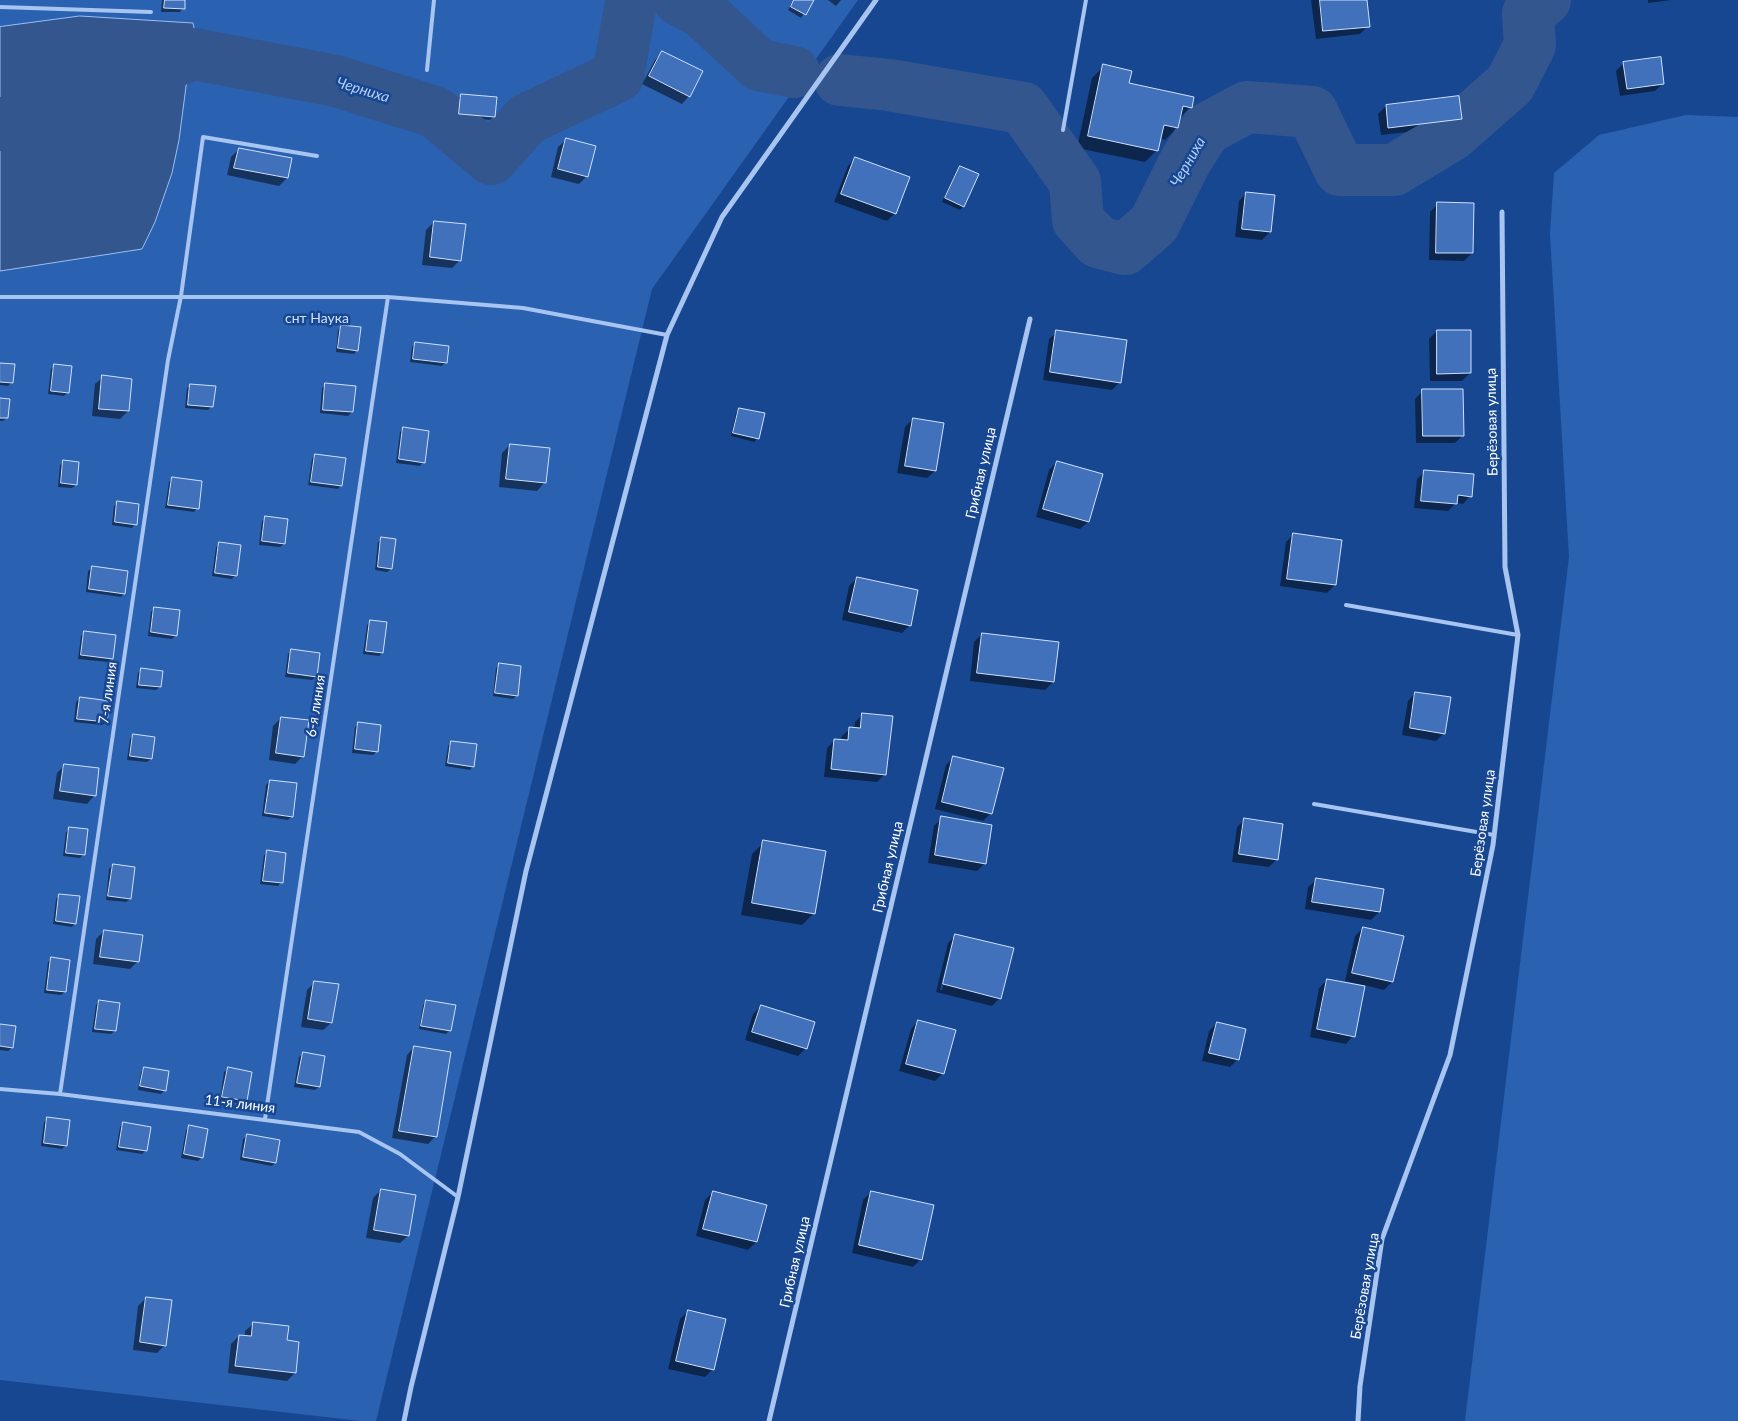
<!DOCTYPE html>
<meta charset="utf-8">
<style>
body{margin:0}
canvas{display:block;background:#184792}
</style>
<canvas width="1738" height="1421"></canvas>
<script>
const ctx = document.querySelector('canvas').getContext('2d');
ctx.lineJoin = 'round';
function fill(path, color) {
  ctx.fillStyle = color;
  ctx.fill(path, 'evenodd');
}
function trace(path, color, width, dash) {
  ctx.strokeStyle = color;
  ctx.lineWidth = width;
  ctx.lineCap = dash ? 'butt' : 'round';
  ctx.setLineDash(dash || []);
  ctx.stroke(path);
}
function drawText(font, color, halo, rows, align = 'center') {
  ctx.font = font + ' Lato,sans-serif';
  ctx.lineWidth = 5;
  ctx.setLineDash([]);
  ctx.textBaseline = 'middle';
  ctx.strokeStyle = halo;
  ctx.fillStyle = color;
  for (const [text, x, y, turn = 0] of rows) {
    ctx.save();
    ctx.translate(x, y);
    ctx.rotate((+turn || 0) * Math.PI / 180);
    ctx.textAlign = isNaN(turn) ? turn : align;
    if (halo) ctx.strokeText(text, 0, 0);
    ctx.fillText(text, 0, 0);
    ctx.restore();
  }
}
fill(new Path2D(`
 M0 0H858L652 289 376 1421H361L0 1380Z
 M1686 115 1738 117V1421H1465L1569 557 1550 234 1554 173 1599 135Z`), '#2a61b1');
const water = new Path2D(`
 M80 16 193 23 197 43 188 71 179 140 172 173 155 222 142 249 0 271V27Z`);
fill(water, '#33568e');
trace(water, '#9abff2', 1);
fill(new Path2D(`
 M162 0H184L183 8 180 12H161Z
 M794 0H813L801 18 788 10Z
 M828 0H841L836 6Z
 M1311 0H1366L1368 26 1360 34 1316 39Z
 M1648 0H1672L1648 3Z
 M662 52 689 96 682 104 642 84 655 60Z
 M1624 63 1663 83 1655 91 1620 96 1616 71Z
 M1104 66 1128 84 1190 107 1179 119 1177 128 1165 140 1160 138 1157 150 1145 162 1077 148 1092 78Z
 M461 95 494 116 490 120 456 117 458 99Z
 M1386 106 1461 119 1453 127 1381 135 1378 114Z
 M566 140 587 176 579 184 551 177 558 147Z
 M239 149 290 159 287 178 279 186 227 175 231 157Z
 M855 158 895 213 887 221 834 202 848 166Z
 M960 167 963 207 960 210 942 202 957 171Z
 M1246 193 1270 232 1262 240 1235 237 1239 201Z
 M1438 204 1472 253 1464 261 1429 260 1430 212Z
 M434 222 460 260 452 268 422 265 426 230Z
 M341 327 357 350 354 354 336 352 338 330Z
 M1437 331 1470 373 1462 381H1430L1429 339Z
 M1057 332 1120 382 1112 390 1043 380 1049 339Z
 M416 343 446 362 442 366 410 362 412 347Z
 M0 364 11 383 8 386 0 385Z
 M55 365 68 392 64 396 48 394 51 369Z
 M103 377 131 380 128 411 120 419 92 416 95 384Z
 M326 384 352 412 348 416 320 413 322 388Z
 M191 385 212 406 208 410 185 408 187 388Z
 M1423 391 1463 435 1455 443H1416L1415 399Z
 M0 399 6 418 3 421H0Z
 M739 409 758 438 754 442 731 436 736 413Z
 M913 419 935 471 927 478 897 473 905 427Z
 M403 428 423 462 420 466 396 463 400 432Z
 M510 445 548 449 544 483 537 491 499 487 502 453Z
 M315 455 341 485 338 489 308 485 312 459Z
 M64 462 78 463 76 485 72 488 58 487 60 465Z
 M1057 462 1088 522 1080 529 1036 517 1049 470Z
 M1424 472 1470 496 1463 504 1456 503 1448 511 1414 508 1417 479Z
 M172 478 197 508 194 512 165 508 169 482Z
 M118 502 135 524 132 528 112 525 114 506Z
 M266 518 284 544 280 547 259 545 262 521Z
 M1294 534 1335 585 1327 593 1280 586 1286 542Z
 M382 539 391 569 387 572 375 570 378 542Z
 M220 544 235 575 232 579 212 576 216 547Z
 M92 568 124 593 121 597 86 592 88 571Z
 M857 578 910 625 902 633 842 620 849 586Z
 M154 608 176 635 172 639 148 636 151 612Z
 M371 621 382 653 379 656 363 654 367 625Z
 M85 632 111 659 108 662 78 659 81 636Z
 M982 634 1053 682 1045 690 970 681 974 642Z
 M291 651 316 677 312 680 285 677 288 654Z
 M500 664 517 695 513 699 493 696 496 668Z
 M142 669 160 687 156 690 136 688 138 673Z
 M1415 693 1444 733 1436 741 1402 735 1408 701Z
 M80 698 106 722 102 725 74 722 76 702Z
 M863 714 885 774 877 782 824 777 827 748 835 740 841 741 842 736 850 729H854L855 722Z
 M281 718 303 756 295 764 269 760 273 726Z
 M359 723 376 752 373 755 352 753 355 727Z
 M134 735 151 759 147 762 127 760 130 739Z
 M451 742 473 766 470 770 445 766 448 746Z
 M954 757 991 813 983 821 935 809 946 765Z
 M65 765 98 770 94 796 87 804 53 799 57 773Z
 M270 781 292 816 288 820 262 816 266 785Z
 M942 818 985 863 977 871 928 863 934 826Z
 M1245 819 1277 859 1269 867 1232 862 1237 827Z
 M70 828 83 855 80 858 63 856 66 832Z
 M764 842 814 913 802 925 741 915 752 854Z
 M267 852 281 882 278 886 260 884 264 855Z
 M113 865 130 899 126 902 106 900 109 869Z
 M1316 880 1382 890 1379 912 1371 920 1305 909 1308 887Z
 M60 895 75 923 72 927 53 924 56 899Z
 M1363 928 1402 937 1392 982 1384 990 1364 985 1353 1036 1346 1044 1310 1037 1319 988 1327 980 1363 987V985L1345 981 1355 936Z
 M104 931 138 961 130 969 93 964 96 939Z
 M956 935 1000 998 992 1006 936 992 948 943ZM952 942H954L942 990H940Z
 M52 959 65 992 61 995 44 993 48 962Z
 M315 982 331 1023 323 1030 301 1027 307 990Z
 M99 1001 115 1031 111 1034 92 1032 96 1005Z
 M426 1001 450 1030 446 1034 419 1029 423 1005Z
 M761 1006 806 1048 798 1056 745 1040 753 1014Z
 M918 1021 943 1073 935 1081 899 1071 911 1029Z
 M1217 1023 1238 1059 1230 1067 1202 1061 1209 1031Z
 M0 1025 12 1048 8 1051 0 1050Z
 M414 1047 435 1137 428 1144 392 1138 407 1055Z
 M303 1054 319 1087 315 1090 294 1087 299 1057Z
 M144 1068 165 1090 161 1094 138 1090 141 1072Z
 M228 1069 251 1073 246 1101 243 1104 220 1100 224 1072Z
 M48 1118 66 1145 62 1149 41 1146 44 1122Z
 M123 1123 149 1128 145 1151 142 1154 116 1150 120 1127Z
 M190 1127 202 1157 198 1161 181 1158 186 1130Z
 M247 1136 275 1162 272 1166 240 1160 243 1139Z
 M381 1190 408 1236 400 1243 366 1238 373 1198Z
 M713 1192 765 1206 756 1242 748 1250 696 1236 705 1200Z
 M871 1192 921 1259 913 1267 852 1253 863 1200Z
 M146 1298 165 1345 157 1353 133 1350 138 1306Z
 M688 1311 713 1369 705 1377 668 1369 680 1319Z
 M253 1324 286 1342 295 1373 287 1381 228 1373 231 1344 239 1336 245 1337V1331Z`), '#0007');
trace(new Path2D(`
 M679 0 703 13 759 65 794 72
 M840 80 889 85 1023 108 1075 182 1078 220 1098 242 1125 249 1154 224 1186 160 1206 129 1247 107 1312 112 1340 170H1394L1452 135 1510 84 1530 45 1528 14 1545 0
 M0 125 194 54 336 81 435 112 491 159 527 119 618 76 631 3 633 0`), '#33568e', 52);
const building = new Path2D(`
 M165 0H185V9L164 8Z
 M794 0H814L806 15 791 7Z
 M1320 0H1367L1370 27 1323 31Z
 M662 51 703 71 690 97 649 76Z
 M1661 57 1664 84 1627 89 1623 62Z
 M1103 64 1132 71 1129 83 1194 97 1192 108 1183 106 1178 128 1164 125 1158 151 1088 136Z
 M461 94 497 97 495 117 459 114Z
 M1459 96 1462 119 1388 128 1386 105Z
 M566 138 596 146 588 177 558 169Z
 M239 148 292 158 288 178 234 168Z
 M855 157 910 177 896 214 841 194Z
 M960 166 979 174 964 207 945 198Z
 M1246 192 1275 195 1271 232 1242 229Z
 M1437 202 1474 203 1473 253H1436Z
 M434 221 466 224 461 261 430 257Z
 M341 325 361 327 358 351 338 348Z
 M1056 330 1127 340 1121 383 1050 372Z
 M1437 330H1471V373L1437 374Z
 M415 342 449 346 447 363 413 359Z
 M0 363 15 364 13 383 0 382Z
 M54 364 72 366 69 393 51 391Z
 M102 375 132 379 129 411 99 409Z
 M325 383 356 386 353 412 323 410Z
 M190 384 216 386 213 407 188 405Z
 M1422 389H1463L1464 436H1423Z
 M0 398 10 399 8 418H0Z
 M739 408 765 413 759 439 733 433Z
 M913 418 944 423 936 471 905 466Z
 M403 427 429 431 425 463 399 459Z
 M510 444 550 448 546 483 506 479Z
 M315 454 346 458 342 486 311 482Z
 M63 460 79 462 77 485 61 483Z
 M1057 461 1103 474 1089 522 1043 509Z
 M1424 470 1474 474 1472 497 1458 495 1457 504 1421 501Z
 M172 477 202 481 199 509 168 505Z
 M117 501 139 504 137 525 115 522Z
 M265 516 288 519 285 544 262 541Z
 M1293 533 1342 540 1336 585 1287 579Z
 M381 537 396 539 392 569 378 567Z
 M219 542 241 545 237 576 215 573Z
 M92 566 128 571 125 594 89 589Z
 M857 577 918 590 911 626 849 612Z
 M154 607 180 610 177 636 151 632Z
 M370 620 387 622 383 653 366 651Z
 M84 631 116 635 113 659 81 655Z
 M982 633 1059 642 1054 682 977 673Z
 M291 649 320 653 317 677 288 673Z
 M499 663 521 666 518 696 495 693Z
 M141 668 163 671 161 687 139 685Z
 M1415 692 1451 697 1445 734 1410 728Z
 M80 697 110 701 107 722 77 719Z
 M862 713 893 716 886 775 831 769 834 739 848 740 849 727 860 728Z
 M281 717 309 720 304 757 276 753Z
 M358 722 381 725 378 752 355 749Z
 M133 734 155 737 152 759 130 756Z
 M451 741 477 744 474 767 448 763Z
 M953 756 1004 768 992 814 942 802Z
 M64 764 99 768 96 796 60 791Z
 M270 780 297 783 293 817 265 813Z
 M941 816 992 825 986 864 935 855Z
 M1244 818 1283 824 1278 860 1239 854Z
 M69 827 88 829 85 855 66 853Z
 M763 840 826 851 815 914 752 903Z
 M267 850 286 853 283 883 263 881Z
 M113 864 135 867 131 899 108 896Z
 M1316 878 1384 889 1380 912 1312 902Z
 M59 894 80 896 76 924 56 921Z
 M1363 927 1404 936 1393 982 1352 973Z
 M104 930 143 935 139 962 100 957Z
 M955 934 1014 948 1001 999 943 984Z
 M51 957 70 960 66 992 47 990Z
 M1327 979 1365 986 1355 1037 1317 1029Z
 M314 981 339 984 332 1023 308 1019Z
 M99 1000 120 1003 116 1031 95 1029Z
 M426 1000 456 1005 451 1031 421 1026Z
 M761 1005 815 1022 807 1049 752 1032Z
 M918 1020 956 1030 944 1074 906 1064Z
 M1217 1022 1246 1029 1239 1060 1209 1053Z
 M0 1024 16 1026 13 1048 0 1046Z
 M414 1046 451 1052 437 1137 399 1131Z
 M303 1052 325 1056 320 1087 297 1083Z
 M144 1067 169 1071 166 1091 140 1086Z
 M228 1067 252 1072 247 1101 222 1097Z
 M47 1117 70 1120 67 1146 44 1143Z
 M123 1122 151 1127 147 1151 119 1147Z
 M189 1125 208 1129 203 1158 184 1154Z
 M247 1134 280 1140 276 1163 243 1157Z
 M381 1189 416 1195 409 1236 374 1230Z
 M713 1191 767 1205 757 1242 703 1229Z
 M871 1191 934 1205 922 1260 859 1245Z
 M146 1297 172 1300 166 1346 140 1342Z
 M688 1310 726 1319 714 1370 676 1361Z
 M253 1322 289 1326 287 1340 299 1342 296 1373 235 1366 239 1335 251 1336Z`);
fill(building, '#4071ba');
trace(building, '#cee0fb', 1);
trace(new Path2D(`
 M0 7 151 12
 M427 70 434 0
 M1063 130 1086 0
 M0 297H388L523 308 667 335
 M1346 605 1518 635
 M1314 804 1494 835
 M0 1089 60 1094 359 1132 400 1154 458 1197
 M60 1094 168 360 181 296 203 137 317 156
 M265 1119 388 297`), '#a7c5f0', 4);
trace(new Path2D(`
 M404 1421 411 1387 458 1197 526 871 667 335 722 217 876 0
 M769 1421 1030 319
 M1358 1421 1360 1386 1382 1239 1450 1055 1493 845 1500 786 1518 635 1505 567 1502 212`), '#a7c5f0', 5);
drawText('14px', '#cee0fb', '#184792', [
 ["снт Наука",317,318]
]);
drawText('14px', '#fff', '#184792', [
 ["Берёзовая улица",1492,422,-91],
 ["Грибная улица",981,473,-77],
 ["7-я линия",108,693,-82],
 ["6-я линия",316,706,-81],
 ["Берёзовая улица",1483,823,-82],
 ["Грибная улица",888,867,-77],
 ["11-я линия",240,1104,7],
 ["Грибная улица",795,1262,-77],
 ["Берёзовая улица",1365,1286,-80]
]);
drawText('italic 15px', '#b3cff7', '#184792', [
 ["Черниха",363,90,17],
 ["Черниха",1188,162,-60]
]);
</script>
